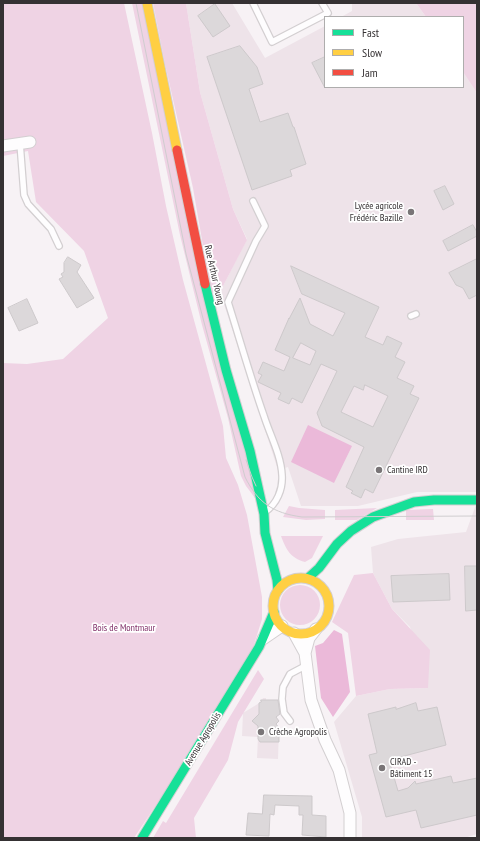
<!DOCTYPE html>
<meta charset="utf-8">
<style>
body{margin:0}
#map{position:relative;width:480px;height:841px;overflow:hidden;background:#f7f2f5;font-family:"PT Sans Narrow",sans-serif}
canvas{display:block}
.frame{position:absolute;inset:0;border:4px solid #353133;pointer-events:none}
.legend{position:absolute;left:324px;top:16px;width:140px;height:72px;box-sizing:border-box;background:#fff;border:1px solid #aeadad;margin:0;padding:5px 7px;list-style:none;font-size:12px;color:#353133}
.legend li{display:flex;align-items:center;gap:8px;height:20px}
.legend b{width:20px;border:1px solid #aeadad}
</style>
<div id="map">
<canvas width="480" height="841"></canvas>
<div class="frame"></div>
<ul class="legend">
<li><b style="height:5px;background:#16e098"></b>Fast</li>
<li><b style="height:5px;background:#ffcf43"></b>Slow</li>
<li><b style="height:5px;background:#f24e42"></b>Jam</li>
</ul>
</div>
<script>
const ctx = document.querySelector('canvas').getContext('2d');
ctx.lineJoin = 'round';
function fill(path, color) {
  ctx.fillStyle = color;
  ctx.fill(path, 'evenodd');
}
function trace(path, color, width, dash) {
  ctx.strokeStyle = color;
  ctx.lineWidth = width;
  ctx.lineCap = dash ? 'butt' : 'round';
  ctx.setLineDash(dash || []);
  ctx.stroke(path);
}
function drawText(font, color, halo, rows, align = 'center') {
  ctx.font = font + ' "PT Sans Narrow",sans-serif';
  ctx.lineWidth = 3.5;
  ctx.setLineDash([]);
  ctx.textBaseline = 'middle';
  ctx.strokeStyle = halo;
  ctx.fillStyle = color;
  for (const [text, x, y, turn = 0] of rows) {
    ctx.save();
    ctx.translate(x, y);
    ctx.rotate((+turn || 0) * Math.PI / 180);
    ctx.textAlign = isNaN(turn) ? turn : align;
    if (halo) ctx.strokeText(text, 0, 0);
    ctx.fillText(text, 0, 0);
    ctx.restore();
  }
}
fill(new Path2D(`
 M186 3H232L265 58 325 26V87H463V72L477 93V492H417L358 506H301L288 467 278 470 220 292 247 239 233 209 200 92Z
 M352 3H416L426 17H341L352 11Z
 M477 502V834L464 838H362V817L334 722 356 696 390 689 428 688 410 627 392 609 373 573 371 547 398 539 466 532Z
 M263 698H266V700H280V714L276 717 279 721 276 724 279 728 278 759 257 758 258 737 242 736 243 713 261 702Z`), '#eee3e9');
fill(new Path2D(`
 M3 3H124L152 133 166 206 183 280 223 426 226 458 238 485 247 515 262 597V619L253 648 170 784 134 838H3V363L27 364 63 359 108 318 84 251 36 202 28 151 3 156Z
 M132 3H144L258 502 246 486 241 476 228 418 202 325 180 235Z
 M153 3H186L200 92 233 209 247 240 220 292H211L193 188 165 64Z
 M416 3H477V93L463 72V17H426Z
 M289 506 299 508 325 510V519L306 520 283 517Z
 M377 508 357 520H335V510Z
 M433 509 434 520H406V510Z
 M281 536H323L312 558 305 562C290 558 286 549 281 536Z
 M373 573 392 609 430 650 428 688 390 689 356 696 348 633 332 622 354 575Z
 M280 605a20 20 0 1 1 40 0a20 20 0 1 1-40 0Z
 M258 670 264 679 238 722 228 760 194 818 196 838H153L163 821 166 823Z`), '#efd3e4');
fill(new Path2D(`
 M308 425 352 446 334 483 291 462Z
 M334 630 342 634 350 692 333 717 321 698 315 646 323 643Z`), '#ebb9d9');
const building = new Path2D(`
 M215 4 230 26 213 37 198 16Z
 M240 46 257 67 263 84 249 89 260 122 288 113 293 127H294L306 164 290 170 292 176 252 190 207 57Z
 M325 57V88L312 63Z
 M445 186 454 204 443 210 434 191Z
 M473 225 477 232V236L448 251 443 241Z
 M68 257 81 265 77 272 94 298 77 308 59 279 63 277 61 274 64 272V263Z
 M477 259V295L469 299 463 288 456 285 449 273Z
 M291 266 379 307 365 337 383 345 387 336 402 343 395 357 405 362 397 378 414 386 410 394 419 398 373 493 365 489 361 498 351 493 353 491 346 487 364 447 322 426 317 413 337 371 321 364 302 403 292 398 289 404 278 399 281 393 258 382 262 375 258 373 263 362 284 371 290 357 275 350 289 318V319L300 298 310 324 333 336 345 313 302 294ZM301 343 316 351 310 365 293 358ZM365 385 388 396 373 427 341 412 354 386 363 390Z
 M27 299 38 323 19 331 8 308Z
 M465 566H477V610L466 611Z
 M449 574 450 600 393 602 391 576Z
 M261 700H278L280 714 276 717 279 721 276 724 279 728V742H260L258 739V726L252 721 259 714V703L261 702Z
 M416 703 418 711 437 707 446 745 389 760 398 791 408 788 415 781 416 784 451 776 453 783 477 778V815L421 828 416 810 386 817 369 755 377 753 368 714 396 707V709Z
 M264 795 312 796V815L326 816V837L302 835 303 815H299V806L275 805 274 815 270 814 269 836 246 835 248 813 262 814Z`);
fill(building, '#dcd8da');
trace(building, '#cdc9cb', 1);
const lane = new Path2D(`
 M253 3 272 42 328 13 322 3
 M20 143 24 195 28 204 51 229 59 246
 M253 201 265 226 256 241 228 302C240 340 251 379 264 416 270 435 281 455 282 475 283 489 277 504 265 512
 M411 316 416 314
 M290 721 284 713 282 699 283 687 290 674 307 665`);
const street = new Path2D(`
 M3 146 30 142
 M316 629 309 638 305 653 311 700 325 740 339 770 350 813V838
 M294 633 305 653
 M263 639 282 626`);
const fast = new Path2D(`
 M205 284 226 370 250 451 264 514 265 533 277 580 278 590
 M308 578 319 568 337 544 351 531 373 517 414 502 434 500H477
 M142 838 259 647 274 612`);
const slow = new Path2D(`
 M147 3 177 150
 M273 606a28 28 0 1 1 56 0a28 28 0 1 1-56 0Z`);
const jam = new Path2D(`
 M177 150 205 284`);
trace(lane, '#d3cfd1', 8);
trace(street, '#d3cfd1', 13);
trace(fast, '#d3cfd1', 11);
trace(slow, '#d3cfd1', 11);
trace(jam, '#d3cfd1', 11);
trace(lane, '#fefdfe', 5.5);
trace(street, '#fefdfe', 11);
trace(fast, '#16e098', 9);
trace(slow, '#ffcf43', 9);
trace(jam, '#f24e42', 9);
trace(new Path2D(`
 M136 3 186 254 245 477C258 503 273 513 302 517L477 516
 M246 460 252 477 256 486`), '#cfcdcf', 1);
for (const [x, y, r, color] of [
 [411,212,4,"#797577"],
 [379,470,4,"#797577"],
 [261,732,4,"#797577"],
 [382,768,4,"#797577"]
]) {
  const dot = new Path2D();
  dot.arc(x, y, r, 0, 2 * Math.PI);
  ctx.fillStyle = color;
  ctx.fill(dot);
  trace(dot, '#fff', 1.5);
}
drawText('10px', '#353133', '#fff', [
 ["Lycée agricole",403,206,"right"],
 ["Frédéric Bazille",403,218,"right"],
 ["Cantine IRD",387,470],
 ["Crèche Agropolis",269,732],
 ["CIRAD -",390,762],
 ["Bâtiment 15",390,774]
], 'left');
drawText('10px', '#353133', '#fff', [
 ["Rue Arthur Young",214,275,77],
 ["Avenue Agropolis",203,739,-59]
]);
drawText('10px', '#83336b', '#fff', [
 ["Bois de Montmaur",124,628]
]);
</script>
